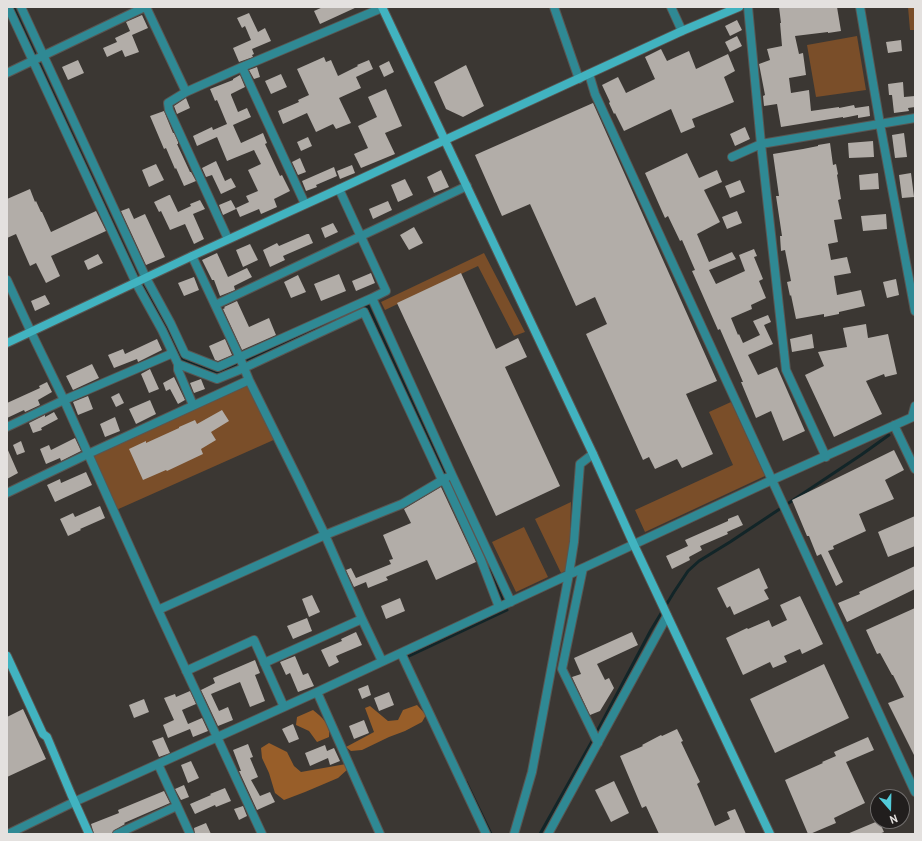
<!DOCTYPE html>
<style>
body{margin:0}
#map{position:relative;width:922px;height:841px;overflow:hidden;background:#3b3733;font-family:"PT Sans",sans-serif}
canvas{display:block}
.frame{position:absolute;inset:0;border:8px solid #e4e1df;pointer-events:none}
.north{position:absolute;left:870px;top:789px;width:40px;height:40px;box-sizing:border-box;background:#211e1d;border:1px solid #6f6c6b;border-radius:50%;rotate:160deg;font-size:11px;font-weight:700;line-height:16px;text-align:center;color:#e4e1df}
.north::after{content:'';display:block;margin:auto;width:14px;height:18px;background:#52cbd9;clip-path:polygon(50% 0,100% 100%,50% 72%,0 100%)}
</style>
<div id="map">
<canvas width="922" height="841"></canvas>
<div class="frame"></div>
<div class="north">N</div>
</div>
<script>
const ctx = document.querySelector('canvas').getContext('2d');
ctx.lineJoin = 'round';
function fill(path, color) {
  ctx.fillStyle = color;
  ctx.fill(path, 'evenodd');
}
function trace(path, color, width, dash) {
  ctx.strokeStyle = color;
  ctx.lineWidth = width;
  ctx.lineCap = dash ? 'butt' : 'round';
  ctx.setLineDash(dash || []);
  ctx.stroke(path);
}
fill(new Path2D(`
 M908 7H915V30H910Z
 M857 36 866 90 816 97 807 45Z
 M484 253 525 332 514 336 478 266 385 310 381 302Z
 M249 380 278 438 114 511 90 458Z
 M731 402 765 476 645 532 635 510 733 465 709 412Z
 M571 502 569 569 561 573 535 519Z
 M524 527 548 577 516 592 492 542Z`), '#7a4e29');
fill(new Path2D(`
 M417 705 426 715 422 722 405 731 389 737 362 750 351 751 346 747 374 732 365 708 370 706 388 721 398 720 403 710Z
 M313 710C322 717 331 725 329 737L317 742 309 731 296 725 297 717Z
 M269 743 287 752 294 766 301 772C316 769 331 767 346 764L348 769 338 778 305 792 284 800 275 793 269 773 262 758 261 748Z`), '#985e29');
trace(new Path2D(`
 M13 7 137 276 167 329 182 360 218 374 368 306 446 477
 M408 659 407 657 507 610 489 569
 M466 782 491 834
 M540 834 591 743 651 630 674 592 688 571 699 561 730 542 861 455 889 435`), '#122528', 3);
fill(new Path2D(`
 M323 7H357L320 24 314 11Z
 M779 7H792V8L800 7H837L841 31 828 33V32L795 36 799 54 803 53 806 75 789 78 791 93 809 90 811 111 839 107V108L854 105 855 108 869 106 870 116 858 118V115L843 118V117L781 127 777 104 764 106 763 96 765 95 759 64 770 60 767 49 782 46 780 23H781Z
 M249 13 258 32 265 28 271 41 252 49 254 54 252 55 253 57 239 62 233 48 251 40 245 26 242 28 237 18Z
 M142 15 148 28 132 35 139 52 125 57 122 50 107 57 103 48 117 42 115 38 130 31 126 22Z
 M737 20 742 30 730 36 725 26Z
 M737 36 742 46 730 52 725 42Z
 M901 40 902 51 888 53 886 42Z
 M661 49 667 61 689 51 696 69 728 54 735 71 724 77 734 102 692 119 695 127 681 133 671 109 624 131 615 113 614 114 609 103 610 102 602 85 618 77 626 93 655 79 645 57Z
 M324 57 326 62 331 60 338 76 358 66 357 65 369 60 373 69 356 77 361 88 339 98 351 123 336 129 333 124 316 132 307 113 283 124 278 111 299 102 298 100 309 95 297 69Z
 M78 60 84 73 68 80 62 67Z
 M389 61 394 72 384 77 379 66Z
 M466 65 484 106 463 117 446 109 434 82Z
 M257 67 260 77 254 79 249 70Z
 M281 74 287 87 271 94 265 81Z
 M240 75 245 87 231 94V95L238 112 247 108 251 117 233 125 241 143 263 133 267 143 265 144 280 176 282 175 290 191 274 199 277 207 261 214 259 209 240 217 236 208 249 202 246 196 258 191 248 170 261 164 254 150 227 161 217 137 197 146 193 136 212 127 213 130 227 124 217 100 215 101 210 89 233 80V79Z
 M903 82 904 97 915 96V107L908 108 909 111 894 113 892 95H889L888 84Z
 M386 89 402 126 385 133 395 154 361 168 354 154 368 148 358 126 377 117 368 97Z
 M186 98 190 108 177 114 174 106Z
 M593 103 717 381 686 394 713 454 682 468 677 459 655 469 649 457 643 460 586 334 607 324 595 297 576 306 530 204 502 216 475 155Z
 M164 111 173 133H174L178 142V144H177L190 172H191L196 181 184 186 176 168 175 169 166 148 164 149 150 116Z
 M745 127 750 139 735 146 730 134Z
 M904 133 907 157 895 158 892 135Z
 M308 137 312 146 301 151 297 142Z
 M873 141 874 157 849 158 848 143Z
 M830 143 833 165 836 164 838 174 837 175 841 199 838 200 842 219 834 220 838 242 828 244 831 260 847 257 851 273 834 276 837 295 861 290 865 306 839 312V314L824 317V314L796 319 791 295 790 296 787 282 791 281 785 250 781 251 780 236H782L776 196H779L773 154 803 149 818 146V145Z
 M687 153 699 178 717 170 722 182 704 190 720 222 697 234 709 262 732 252 736 259 709 270 716 284 745 271 739 255 754 249 757 256 754 257 763 279 759 281 766 298 751 305 752 309 731 318 738 335 739 334 743 343 760 335 753 321 768 315 771 322 764 325 773 344 748 355 758 375 777 367 805 431 783 441 771 411 756 418 741 382H743L720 329 718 330 692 271 695 270 682 240 680 241 668 216 665 218 645 173Z
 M300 158 306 172 298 175 292 162Z
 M216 161 225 181 231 178 236 187 221 194 212 175 206 177 202 168Z
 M156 164 164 180 149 187 142 170Z
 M352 165 355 173 340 179 337 171Z
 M334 167 337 176 316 185 317 187 306 191 302 181Z
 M441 170 449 187 434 193 427 177Z
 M878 173 879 189 860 190 859 175Z
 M911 173 914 197 902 198 899 175Z
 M405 179 413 195 398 202 391 185Z
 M740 180 745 192 730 198 725 186Z
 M30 189 35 202 36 201 41 212H42L51 232 96 211 106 231 51 256 60 276 46 283 36 263 30 266 16 234 7 238V199Z
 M169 195H170L178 212 191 206 190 204 200 200 205 209 193 214 204 239 194 244 185 224 170 230 161 211 159 212 154 202Z
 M231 200 236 209 223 215 219 205Z
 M388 201 392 210 373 219 369 209Z
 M129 208 134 219 145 214 165 257 146 265 121 211Z
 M737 211 742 223 727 229 722 217Z
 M886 214 887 229 863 231 861 216Z
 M333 223 338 232 325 238 321 228Z
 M414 227 423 243 409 250 400 235Z
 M307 234H309L313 243 283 256 285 260 270 267 263 250 277 243 279 246Z
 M250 244 258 260 243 267 236 250Z
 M217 253 228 277 247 268 252 277 234 286 235 290 220 296 214 280H212L202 260Z
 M98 254 103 263 88 270 84 261Z
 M371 273 375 283 356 291 352 281Z
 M461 273 496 349 518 338 527 357 505 367 560 486 496 516 397 303Z
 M339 274 346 291 321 301 314 284Z
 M298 275 306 292 291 298 284 282Z
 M194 277 199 290 184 296 178 283Z
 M896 279 899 295 887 298 883 282Z
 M45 295 50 304 35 311 31 301Z
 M237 301 249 327 269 318 276 335 242 350 223 309 225 308 224 307Z
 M866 324 868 338 888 334 897 374 885 377 884 374 866 381 882 414 834 437 805 375 824 366 818 352 847 347 843 328Z
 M812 334 814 348 792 352 790 339Z
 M157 339 162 350 138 362 137 359 114 368 108 355 123 349 125 354Z
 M225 339 232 355 218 361 215 360 209 346Z
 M92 364 99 378 73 390 66 376Z
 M150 369 159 389 149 393 141 374Z
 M174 377 185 400 178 404 170 389 166 391 163 383Z
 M201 379 205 389 194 393 190 383Z
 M47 382 52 392 38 400 40 405 25 412 24 410 7 418V403L40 388 39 386Z
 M119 393 124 403 116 407 111 397Z
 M88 396 93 409 78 415 73 402Z
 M150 400 156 414 136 424 129 409Z
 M222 410 229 421 211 432 216 440 201 449 203 454 167 471 166 470 143 480 129 449 146 441V443L179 428V427L195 420 197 424Z
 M54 412 58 419 41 428 42 430 33 433 29 423 45 415V417Z
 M115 417 120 431 105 437 100 424Z
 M75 438 81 451 61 461 60 458 46 464 40 449 49 445 51 450Z
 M21 441 25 452 17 455 13 445Z
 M7 448 18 473 7 479Z
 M894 450 904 470 885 480 894 499 859 514 866 531 833 546 834 549 828 551 843 582 836 586 821 554 817 556 809 536H807L792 500Z
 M86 472 92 485 55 502 47 485 60 479 61 483Z
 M441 487 476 562 436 580 427 560 386 577 388 580 368 588 366 582 354 587 346 570 351 568 356 578 391 564 389 560 393 559 383 535 411 523 404 509Z
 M100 506 105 518 80 529 81 530 68 536 60 519 73 513 75 517Z
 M738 515 743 525 727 532 728 534 700 546 702 550 689 557 690 560 672 569 666 556 688 546 685 540 728 521V519Z
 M915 516V546L888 557 878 532Z
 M915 566V589L847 622 838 603 860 594 859 592Z
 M759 568 768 588 764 590 769 599 734 615 730 606 727 608 717 588Z
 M312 595 320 612 309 617 302 599Z
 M800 596 823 644 802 654 800 649 784 656 787 662 773 668 770 662 743 675 726 638 747 628 748 629 769 620 772 627 787 620 780 605Z
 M400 598 405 611 386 619 381 606Z
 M915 608V757L888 703 904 697 893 675H892L880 653 877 654 866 630Z
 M307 618 312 631 293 639 287 626Z
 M356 632 362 645 336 656 339 662 329 667 321 650 342 641 341 639Z
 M632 632 638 645 597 664 605 680 609 678 614 688 600 711 590 715 572 677 581 674 574 658Z
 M295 656 303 675 308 673 314 686 298 692 290 673 286 675 280 662Z
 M255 660 260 673 255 675 265 701 250 707 240 682 211 694 219 711 228 707 233 720 218 726 201 690 215 683 213 678Z
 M824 664 849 718 775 753 750 699Z
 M368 685 371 695 362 699 358 689Z
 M190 691 196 704 182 710 188 724 202 718 208 731 193 737 190 729 168 738 163 725 174 720 164 698 175 694 176 697Z
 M389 692 394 705 379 711 374 698Z
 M144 699 149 712 134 718 129 705Z
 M23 709 46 759 7 777V717Z
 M364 720 369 733 354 739 349 726Z
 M293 724 299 739 289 743 282 729Z
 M677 729 683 741 681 742 700 782 697 784 715 826 730 819 727 812 735 809 746 834H659L646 806 642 808 620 756 643 746 642 745 661 735 662 736Z
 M163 737 170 753 159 757 152 741Z
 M868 737 874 750 846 762 865 803 834 818 836 823 810 834H808L785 780 823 763 822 762 836 756 834 752Z
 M248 744 253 757 250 758 258 777 251 780 260 796 270 792 275 802 257 810 239 771H241L233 750Z
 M325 745 327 751 334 748 340 761 330 765 328 758 310 766 305 753Z
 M191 761 199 778 188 783 181 765Z
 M614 781 629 813 611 822 595 790Z
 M184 785 189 797 181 800 175 789Z
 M225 788 231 801 216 807 215 805 195 814 190 804 211 795 210 794Z
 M164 791 170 803 124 823 125 824 113 831 112 834H94L91 824 119 813 118 810Z
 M243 806 247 816 239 820 234 809Z
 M878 821H879L884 832 879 834H847Z
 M206 823 211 834H195L194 828Z`), '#b2ada8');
const street = new Path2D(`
 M8 7 136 283 162 330 178 364 217 379 244 368 364 312 442 480 446 484 481 560 499 607
 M21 7 146 278 171 324 185 354 218 367 372 298 386 291 339 189
 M146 7 186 92
 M554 7 579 79
 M671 7 682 31
 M748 7 761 144 786 370 826 457
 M860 7 880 124 915 311
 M242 67 305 204
 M7 73 145 7
 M589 74 595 94 915 792
 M732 157 761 144 915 118
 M228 239 169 110 168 103 186 92 242 67 382 8
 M192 256 240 358 249 380 300 483 325 535 362 619 382 661
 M7 280 31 332 64 400 158 610 262 834
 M372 298 452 475 511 602
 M215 305 467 186
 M178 364V370L193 405
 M912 417 915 406
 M894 425 915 469
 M7 427 64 400 173 353
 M7 493 88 454 249 380
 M583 568 562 669 598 743
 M158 610 325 535 402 504 446 478
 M401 653 486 834
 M264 663 362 619
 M186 671 254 640 284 707
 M317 692 380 834
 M158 764 190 834
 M8 834 74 802 317 692 772 480 915 416
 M117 834 177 806
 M514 834 532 772 569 574 574 542 580 464 593 454
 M548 834 667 616`);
const secondary = new Path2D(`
 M382 7 593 454 634 545 770 834
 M7 343 192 256 339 189 445 140 682 31 739 7
 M7 656 43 734 47 737 71 794 89 834`);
trace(street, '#595652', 10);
trace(secondary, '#595652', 10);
trace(street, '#2f8994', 8);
trace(secondary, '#41b3c0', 8);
</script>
